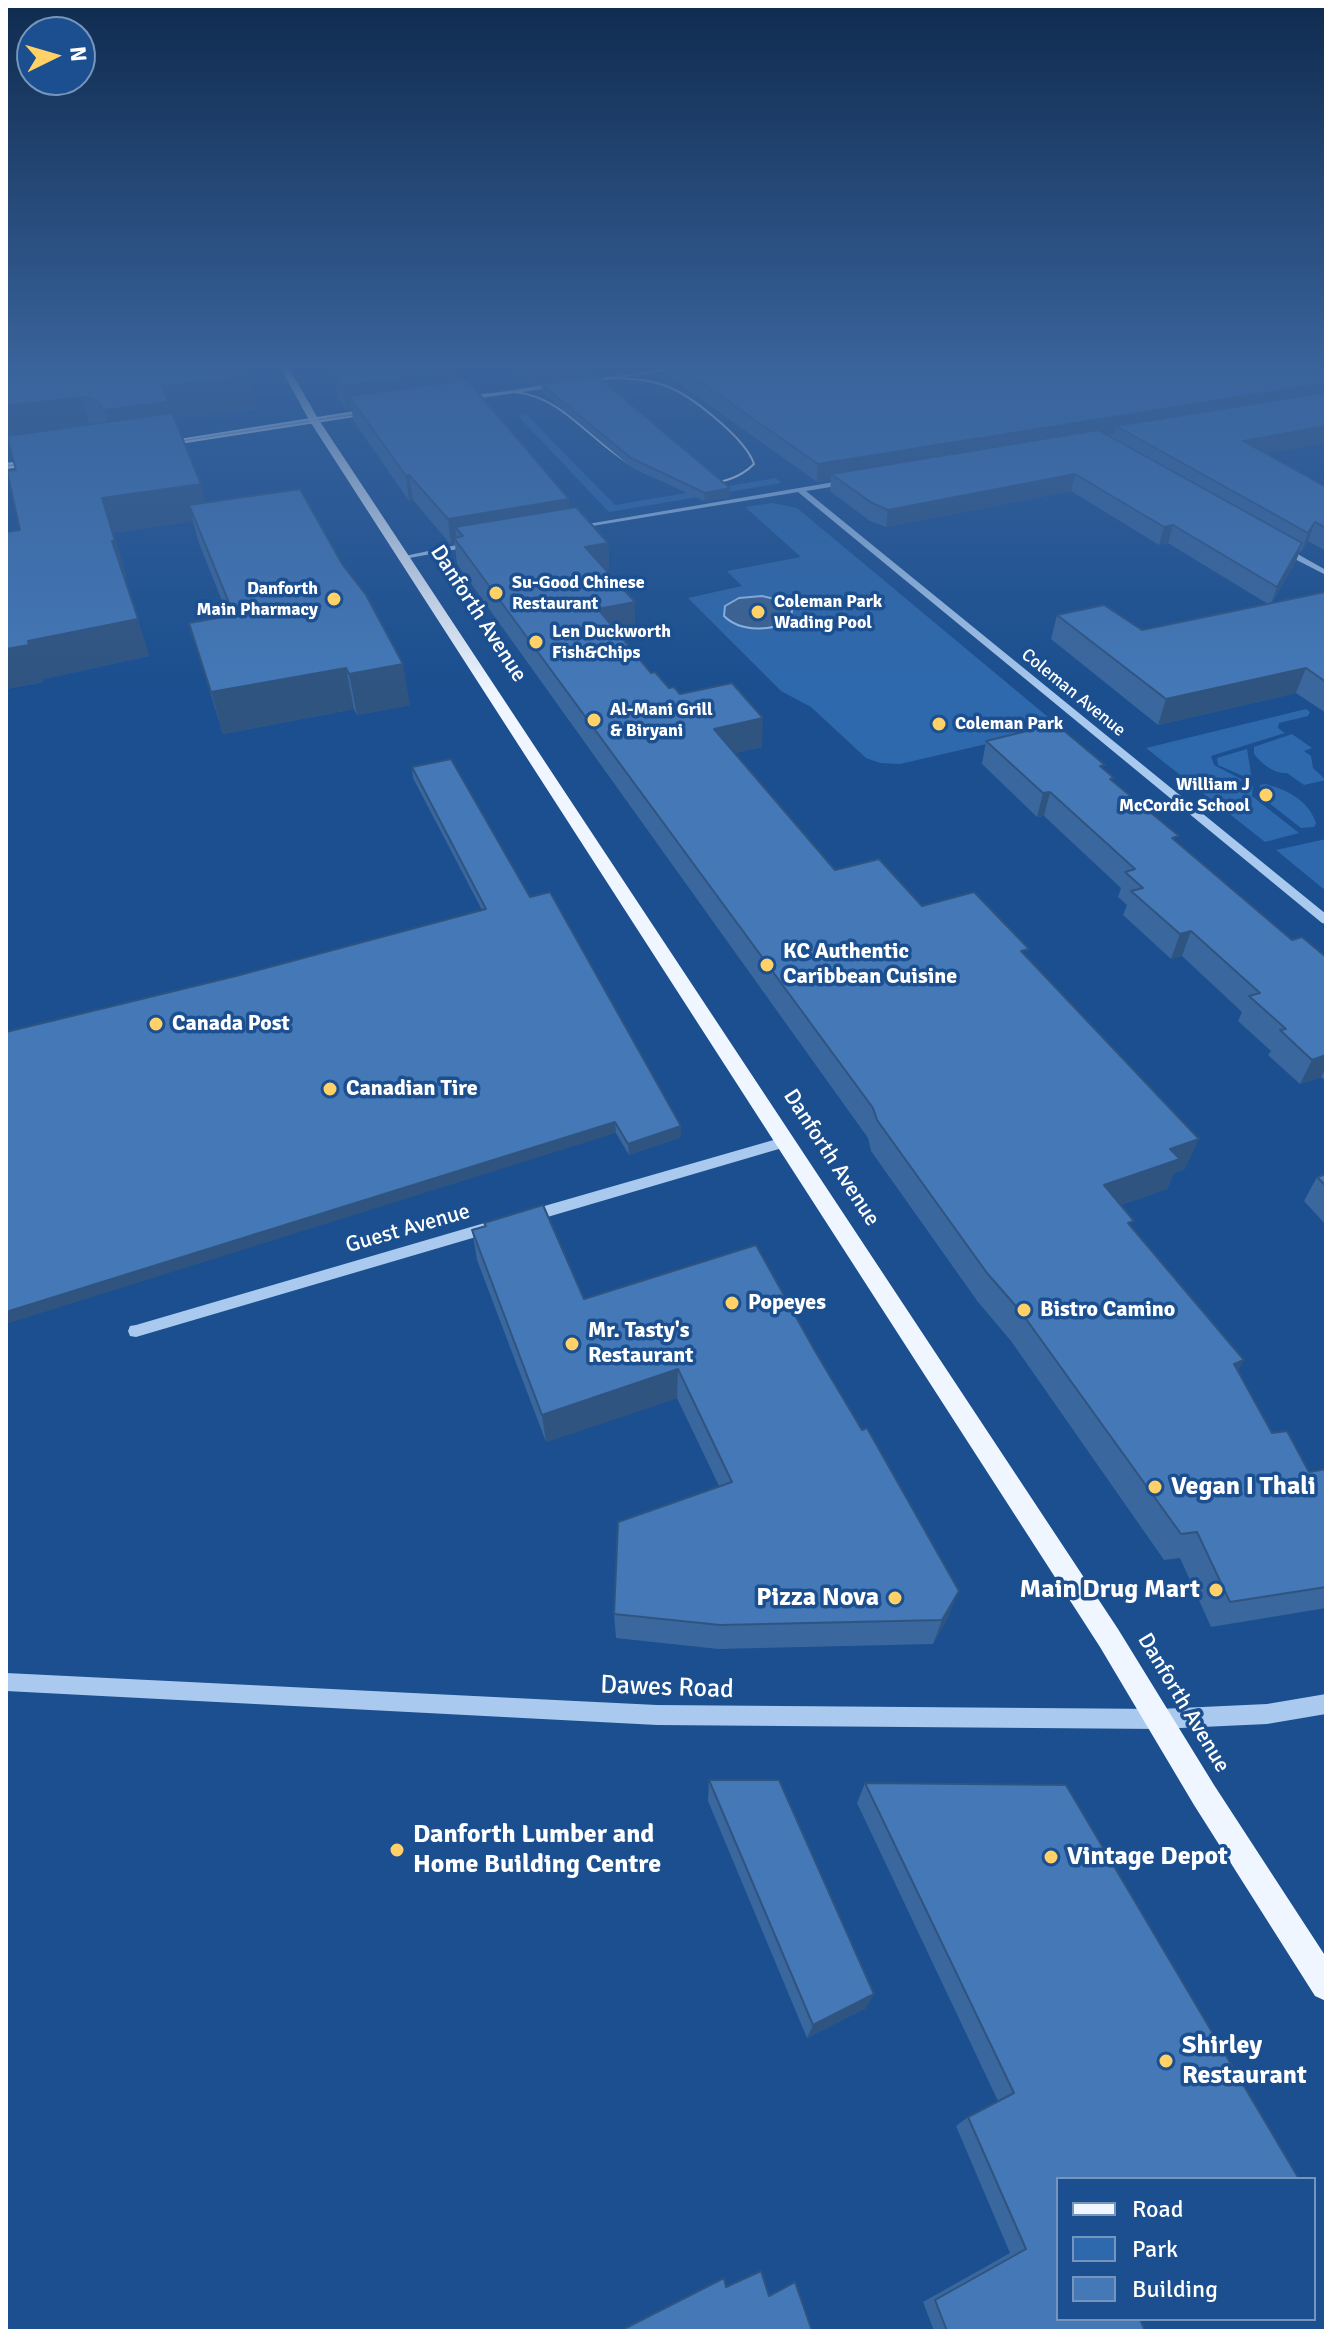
<!DOCTYPE html>
<style>
body{margin:0}
#map{position:relative;width:1332px;height:2337px;overflow:hidden;background:#1b4f8f;font-family:Signika,sans-serif}
canvas{display:block}
.frame{position:absolute;inset:0;border:8px solid #fff;pointer-events:none}
.legend{position:absolute;left:1056px;top:2177px;width:260px;height:144px;box-sizing:border-box;background:#1b4f8f;border:2px solid #7695bc;margin:0;padding:10px 14px;list-style:none;font-size:24px;color:#fff}
.legend li{display:flex;align-items:center;gap:16px;height:40px}
.legend b{width:40px;border:2px solid #7695bc}
.north{position:absolute;left:16px;top:16px;width:80px;height:80px;box-sizing:border-box;background:#1b4f8f;border:2px solid #7695bc;border-radius:50%;rotate:85deg;font-size:22px;font-weight:700;line-height:32px;text-align:center;color:#fff}
.north::after{content:'';display:block;margin:auto;width:28px;height:36px;background:#ffd166;clip-path:polygon(50% 0,100% 100%,50% 72%,0 100%)}
</style>
<div id="map">
<canvas width="1332" height="2337"></canvas>
<div class="frame"></div>
<ul class="legend">
<li><b style="height:10px;background:#f0f6ff"></b>Road</li>
<li><b style="height:22px;background:#2e69ad"></b>Park</li>
<li><b style="height:22px;background:#4478b7"></b>Building</li>
</ul>
<div class="north">N</div>
</div>
<script>
const ctx = document.querySelector('canvas').getContext('2d');
ctx.lineJoin = 'round';
function fill(path, color) {
  ctx.fillStyle = color;
  ctx.fill(path, 'evenodd');
}
function trace(path, color, width, dash) {
  ctx.strokeStyle = color;
  ctx.lineWidth = width;
  ctx.lineCap = dash ? 'butt' : 'round';
  ctx.setLineDash(dash || []);
  ctx.stroke(path);
}
function drawText(font, color, halo, rows, align = 'center') {
  ctx.font = font + ' Signika,sans-serif';
  ctx.lineWidth = 7;
  ctx.setLineDash([]);
  ctx.textBaseline = 'middle';
  ctx.strokeStyle = halo;
  ctx.fillStyle = color;
  for (const [text, x, y, turn = 0] of rows) {
    ctx.save();
    ctx.translate(x, y);
    ctx.rotate((+turn || 0) * Math.PI / 180);
    ctx.textAlign = isNaN(turn) ? turn : align;
    if (halo) ctx.strokeText(text, 0, 0);
    ctx.fillText(text, 0, 0);
    ctx.restore();
  }
}
fill(new Path2D(`
 M526 414 615 505 776 478 781 483 609 512 517 415Z
 M772 503 797 508 1060 727 900 764 880 763 866 758 811 707 781 691 688 598 742 586 727 571 801 557 745 507Z
 M1306 709 1310 712 1308 716 1279 723 1278 728 1285 733 1211 756 1214 765 1243 780 1236 784 1241 788 1253 786 1252 796 1299 833 1265 842 1146 748Z
 M1292 734 1312 748 1304 751 1311 756 1313 768 1326 780 1304 785 1287 773C1274 774 1262 764 1254 754V747Z
 M1247 749 1252 780 1218 765 1217 758Z
 M1265 784C1288 790 1308 800 1316 823L1314 827 1301 828 1260 796V785Z
 M1326 839V891L1276 850Z`), '#2e69ad');
const water = new Path2D(`
 M762 596 783 601 792 610 791 617C775 633 740 632 724 616L725 606 739 598Z`);
fill(water, '#3c6290');
trace(water, '#9cc4f0', 2);
fill(new Path2D(`
 M692 365H706L584 383 581 381Z
 M560 382 562 385 465 400 462 398Z
 M370 409 372 412 165 446 162 444Z
 M33 460 36 464 6 468V464Z
 M846 480H849V484L806 491 1326 914V924L1322 923 798 492 574 529 570 527Z
 M471 542H474V546L404 559 400 557Z
 M1279 547H1285L1326 570V575L1279 551Z
 M784 1137 791 1142 789 1146 527 1223 522 1221 520 1217 522 1213 527 1211Z
 M488 1222 493 1224 495 1228 493 1232 136 1337 130 1336 128 1331 130 1326 136 1325Z
 M6 1673 657 1705 1159 1709 1267 1704 1326 1694V1714L1267 1724 1159 1729 657 1725 6 1691Z`), '#a9c9ee');
fill(new Path2D(`
 M279 365H287L319 420 1118 1629 1214 1785 1326 1957V2001L1315 1996 1194 1805 1100 1647 309 420Z`), '#f0f6ff');
trace(new Path2D(`
 M610 378C629 378 648 379 666 386 691 395 746 439 754 464 739 479 719 484 698 484 607 483 583 399 515 392Z
 M457 397 515 392
 M461 400 515 392
 M160 443 374 409
 M160 446 374 413
 M6 464 37 460
 M6 468 38 464`), '#fff', 2);
fill(new Path2D(`
 M323 365H455L460 370 461 381 569 499V508L608 543 609 569 605 570 635 602V630L618 633 651 673 669 688 680 694 762 747 735 753 835 870 922 906 1027 957 1185 1169 1174 1173 1167 1189 1121 1205 1131 1227 1244 1360 1238 1370 1272 1433 1309 1472 1326 1469V1608L1211 1627 1180 1558 1164 1560 1011 1341 978 1302 871 1151 868 1138 457 564 455 545H451L413 500 409 501 353 420 352 411H347L338 398 335 380Z
 M509 365H600L590 377 533 385Z
 M652 365H1326L1266 454 1326 487V551L1308 541 1301 552 1300 551 1296 561 1271 604 1326 593V713L1296 693 1158 725 1051 639 1057 615 1142 630 1268 604 1168 543 1159 545 1071 491 886 527 870 521 830 491 831 480 817 482 666 374V366L656 367Z
 M6 367 256 409 175 419 205 503 410 705 357 715 354 709 223 734 189 623 228 616 199 543 193 521 113 533 126 576 124 577 149 656 43 679V682L6 689V611H7L20 530 16 470 7 436H6Z
 M541 384 730 488V497L704 501 631 467 542 392Z
 M986 741 1104 769 1113 782 1177 842 1292 940 1326 957V1081L1321 1077 1300 1084 1268 1055 1271 1051 1238 1021 1242 1012 1182 956 1171 959 1123 915 1127 905 1118 897 1121 888 1044 816 1037 817 982 764Z
 M412 767 530 897 681 1137 629 1155 616 1133 236 976 482 910 413 778Z
 M1326 1174V1225L1304 1201 1317 1177Z
 M484 1223 584 1299 756 1245 949 1615 933 1644 718 1649 616 1638 614 1614 719 1486 677 1398 546 1442 477 1260 472 1230 485 1226Z
 M709 1780 866 2008 807 2038 708 1801Z
 M865 1783 1058 2179 1145 2331H934L923 2302 1010 2253 956 2126 968 2117 998 2101 857 1803Z`), '#3a679d');
fill(new Path2D(`
 M556 365H600L590 377 533 385 532 368Z
 M656 365H666V366L656 367Z
 M460 370 463 395 349 396 352 411H347L343 386Z
 M249 376 256 409 173 420 114 445 104 410 162 386Z
 M1326 383V399L1116 426 1114 434 838 479 831 474V480L817 482 818 464Z
 M81 397 92 431 6 436V406Z
 M1326 426V443L1237 459 1243 441Z
 M1075 474 1071 491 886 527 888 510Z
 M409 475 413 500 409 501 406 476Z
 M201 484 209 518 189 505 193 521 113 533 126 576 123 577 112 541 102 498Z
 M730 488V497L704 501 705 493Z
 M569 499 570 525 463 536 455 527 457 542 454 538 455 545H451L448 519Z
 M1315 522 1308 541 1301 552 1308 533Z
 M1173 525 1168 543 1159 545 1164 527Z
 M608 543 609 569 586 574 585 547Z
 M1302 543 1296 561 1270 606 1277 587Z
 M635 602V630L599 637 598 609Z
 M138 619 149 656 43 679V682L6 689V649L28 641Z
 M403 664 410 705 357 715 349 674Z
 M346 668 354 709 223 734 211 692Z
 M1306 668 1296 693 1158 725 1166 699Z
 M763 718 762 747 713 758 714 729Z
 M1050 792 1044 816 1037 817 1043 793Z
 M1191 931 1182 956 1171 959 1180 934Z
 M1326 1055V1068L1321 1077 1300 1084 1312 1060Z
 M615 1122 616 1133 6 1324V1312Z
 M681 1126V1137L629 1155 628 1144Z
 M1199 1139 1185 1169 1174 1173 1167 1189 1092 1215 1104 1185 1170 1149Z
 M1244 1360 1227 1388 1234 1364Z
 M678 1369 677 1398 546 1442 542 1415Z
 M959 1591 949 1615 933 1644 942 1620Z
 M874 1994 866 2008 807 2038 813 2025Z`), '#305480');
const building = new Path2D(`
 M30 365H243L249 376 162 386 168 402 104 410 97 401 81 397 6 406V367Z
 M338 365H455L460 370 343 386 334 372 343 371Z
 M528 365H556L532 368Z
 M676 365H1326V383L818 464Z
 M597 376 730 488 705 493 631 458 541 384Z
 M467 380 569 499 448 519 409 475 406 476 349 396Z
 M1326 392V426L1243 441 1326 487V528L1315 522 1308 533 1116 426Z
 M172 413 201 484 102 498 115 541H112L138 619 28 641 29 645 6 649V611H7L6 601V532L20 530 7 471 16 470 7 436Z
 M1098 430 1302 543 1277 587 1173 525 1164 527 1075 474 888 510 872 503 831 474Z
 M300 489 342 564 366 595 403 664 349 674 346 668 211 692 189 623 234 615 189 505Z
 M576 507 608 543 585 547 635 602 598 609 651 673 655 672 669 688 674 687 680 694 732 683 763 718 714 729 835 870 879 859 922 906 974 892 1029 949 1021 951 1199 1139 1170 1149 1180 1159 1104 1185 1134 1221 1128 1223 1244 1360 1234 1364 1272 1433 1287 1431 1309 1472 1326 1469V1587L1230 1602 1197 1532 1181 1534 1021 1312 987 1273 877 1120 873 1108 454 538 463 536 455 527Z
 M1325 592 1326 682 1306 668 1166 699 1057 615 1104 605 1142 630Z
 M1056 724 1105 765 1100 766 1114 778 1110 779 1179 836 1172 838 1292 940 1302 937 1326 957V1055L1312 1060 1280 1030 1286 1029 1249 996 1260 993 1191 931 1180 934 1131 891 1143 888 1125 872 1135 869 1050 792 1043 793 986 741Z
 M451 759 530 897 550 892 681 1126 628 1144 615 1122 6 1312V1032L236 976 486 909 412 767Z
 M1326 1174V1186L1317 1177Z
 M543 1205 584 1299 756 1245 815 1351 862 1430 867 1428 959 1591 942 1620 720 1625 614 1614 618 1522 732 1482 678 1369 542 1415 472 1230 486 1226 484 1223Z
 M709 1780H779L874 1994 813 2025Z
 M865 1783 1066 1785 1299 2179H1058V2319H1140L1145 2331H947L935 2300 1026 2249 968 2117 1014 2093Z
 M761 2271 769 2296 795 2282 812 2331H620L724 2278 726 2287Z`);
fill(building, '#4478b7');
trace(building, '#305480', 2);
const sky = ctx.createLinearGradient(0, 0, 0, 692);
sky.addColorStop(0, '#0f2b4f');
sky.addColorStop(0.53, '#39639b');
sky.addColorStop(1, '#39639b00');
ctx.fillStyle = sky;
ctx.fillRect(0, 0, 1332, 692);
for (const [x, y, r, color] of [
 [496,593,8,"#ffd166"],
 [334,599,8,"#ffd166"],
 [758,612,8,"#ffd166"],
 [536,642,8,"#ffd166"],
 [594,720,8,"#ffd166"],
 [939,724,8,"#ffd166"],
 [1266,795,8,"#ffd166"],
 [767,965,8,"#ffd166"],
 [156,1024,8,"#ffd166"],
 [330,1089,8,"#ffd166"],
 [732,1303,8,"#ffd166"],
 [1024,1310,8,"#ffd166"],
 [572,1344,8,"#ffd166"],
 [1155,1487,8,"#ffd166"],
 [1216,1590,8,"#ffd166"],
 [895,1598,8,"#ffd166"],
 [397,1850,8,"#ffd166"],
 [1051,1857,8,"#ffd166"],
 [1166,2061,8,"#ffd166"]
]) {
  const dot = new Path2D();
  dot.arc(x, y, r, 0, 2 * Math.PI);
  ctx.fillStyle = color;
  ctx.fill(dot);
  trace(dot, '#1b4f8f', 3);
}
drawText('bold 18px', '#fff', '#1b4f8f', [
 ["Su-Good Chinese",512,583],
 ["Restaurant",512,604],
 ["Danforth",318,589,"right"],
 ["Main Pharmacy",318,610,"right"],
 ["Coleman Park",774,602],
 ["Wading Pool",774,623],
 ["Len Duckworth",552,632],
 ["Fish&Chips",552,653],
 ["Al-Mani Grill",610,710],
 ["& Biryani",610,731],
 ["Coleman Park",955,724],
 ["William J",1250,785,"right"],
 ["McCordic School",1250,806,"right"]
], 'left');
drawText('18px', '#fff', '#1b4f8f', [
 ["Coleman Avenue",1073,693,39]
]);
drawText('22px', '#fff', '#1b4f8f', [
 ["Danforth Avenue",478,614,57],
 ["Danforth Avenue",831,1158,57],
 ["Guest Avenue",408,1229,-16],
 ["Danforth Avenue",1183,1703,59]
]);
drawText('bold 22px', '#fff', '#1b4f8f', [
 ["KC Authentic",783,952],
 ["Caribbean Cuisine",783,977],
 ["Canada Post",172,1024],
 ["Canadian Tire",346,1089],
 ["Popeyes",748,1303],
 ["Bistro Camino",1040,1310],
 ["Mr. Tasty's",588,1331],
 ["Restaurant",588,1356]
], 'left');
drawText('bold 26px', '#fff', '#1b4f8f', [
 ["Vegan I Thali",1171,1487],
 ["Main Drug Mart",1200,1590,"right"],
 ["Pizza Nova",879,1598,"right"],
 ["Danforth Lumber and",413,1835],
 ["Home Building Centre",413,1865],
 ["Vintage Depot",1067,1857],
 ["Shirley",1182,2046],
 ["Restaurant",1182,2076]
], 'left');
drawText('26px', '#fff', '#1b4f8f', [
 ["Dawes Road",667,1688,2]
]);
</script>
